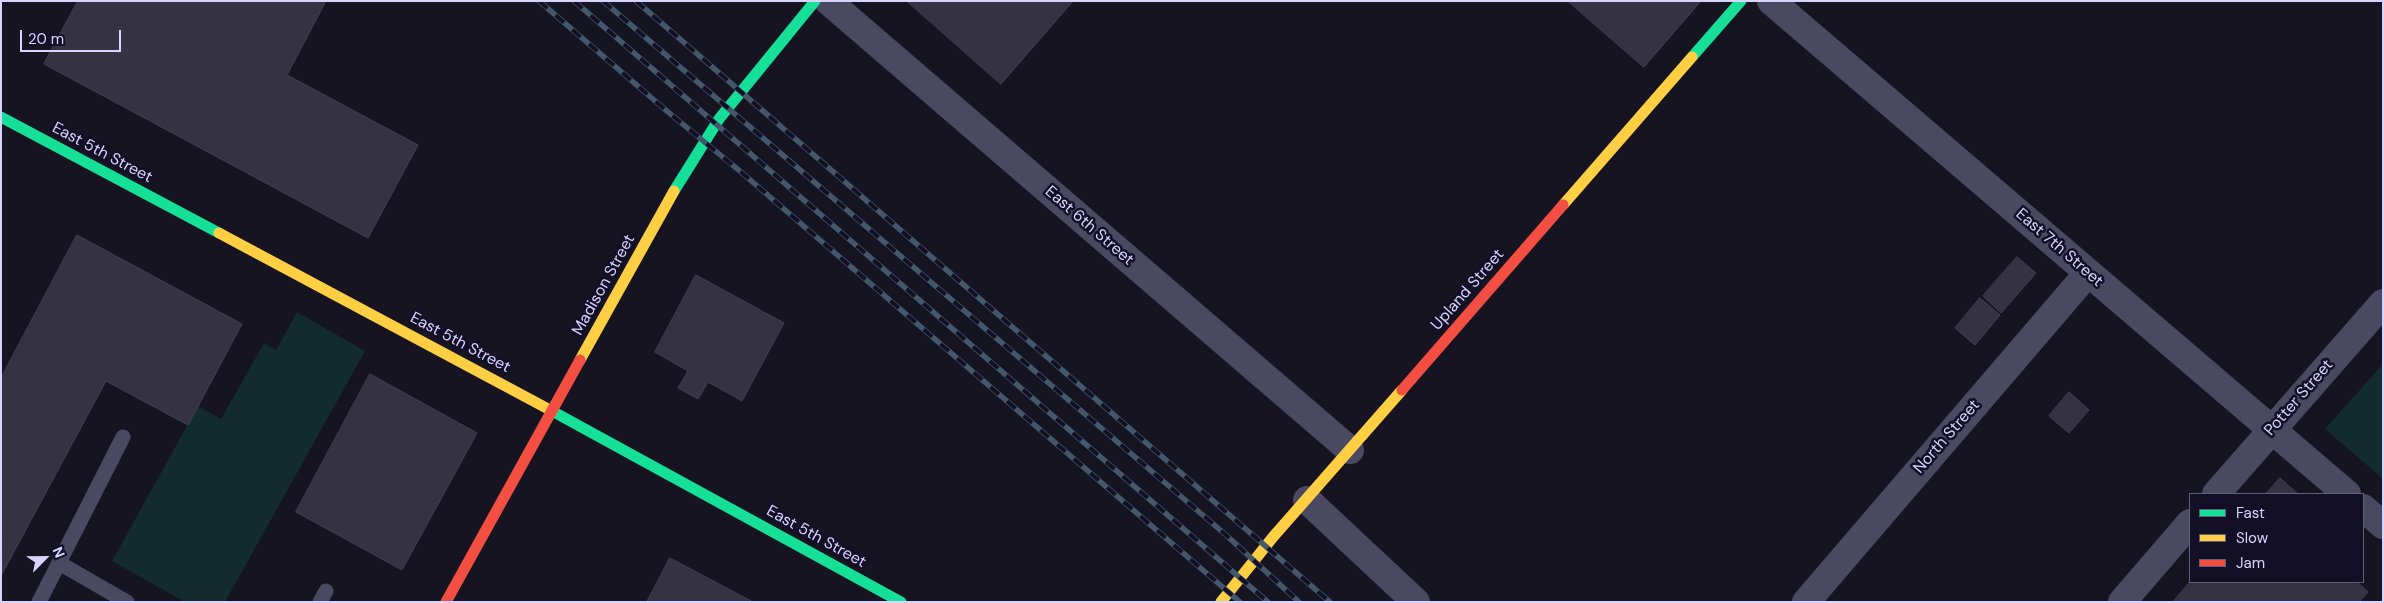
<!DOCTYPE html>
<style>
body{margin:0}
#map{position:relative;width:2384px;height:603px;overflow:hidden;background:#161421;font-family:"DM Sans",sans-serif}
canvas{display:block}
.frame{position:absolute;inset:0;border:2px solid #d9d4ff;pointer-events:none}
.legend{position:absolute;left:2189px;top:493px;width:175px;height:90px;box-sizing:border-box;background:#130f26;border:1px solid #625e7d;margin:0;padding:6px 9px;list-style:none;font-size:15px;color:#d9d4ff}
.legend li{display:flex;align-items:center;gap:10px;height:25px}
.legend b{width:25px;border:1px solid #625e7d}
.north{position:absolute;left:20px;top:533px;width:50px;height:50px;-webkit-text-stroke:4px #130f26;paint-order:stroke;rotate:67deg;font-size:14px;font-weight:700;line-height:20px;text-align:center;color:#d9d4ff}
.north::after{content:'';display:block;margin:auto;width:18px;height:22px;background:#d9d4ff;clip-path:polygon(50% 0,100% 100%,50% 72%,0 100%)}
.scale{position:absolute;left:20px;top:30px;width:101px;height:22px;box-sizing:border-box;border:2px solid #d9d4ff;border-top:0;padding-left:6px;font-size:15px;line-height:18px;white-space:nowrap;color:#d9d4ff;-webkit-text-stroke:4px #130f26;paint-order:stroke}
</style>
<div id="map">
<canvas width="2384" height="603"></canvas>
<div class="frame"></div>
<ul class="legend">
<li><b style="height:6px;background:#16e098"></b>Fast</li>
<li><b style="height:6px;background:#ffcf43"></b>Slow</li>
<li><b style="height:6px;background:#f24e42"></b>Jam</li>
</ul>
<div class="north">N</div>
<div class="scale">20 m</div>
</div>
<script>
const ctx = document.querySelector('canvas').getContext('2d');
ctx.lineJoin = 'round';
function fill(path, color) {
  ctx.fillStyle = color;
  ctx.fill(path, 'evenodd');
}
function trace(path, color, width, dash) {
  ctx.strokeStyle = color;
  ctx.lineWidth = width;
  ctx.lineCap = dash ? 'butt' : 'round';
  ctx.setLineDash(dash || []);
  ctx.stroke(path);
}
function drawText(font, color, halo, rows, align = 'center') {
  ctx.font = font + ' "DM Sans",sans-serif';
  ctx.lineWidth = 5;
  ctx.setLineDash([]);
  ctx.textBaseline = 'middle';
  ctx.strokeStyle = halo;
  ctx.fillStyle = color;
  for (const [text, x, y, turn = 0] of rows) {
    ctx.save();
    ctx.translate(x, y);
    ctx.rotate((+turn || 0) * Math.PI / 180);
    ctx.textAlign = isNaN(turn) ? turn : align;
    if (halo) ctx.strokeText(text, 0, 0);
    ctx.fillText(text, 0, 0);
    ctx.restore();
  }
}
fill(new Path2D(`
 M297 312 365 351 225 602H185L112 561 198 406 221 419 264 343 276 350Z
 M2383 364V479L2325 429Z`), '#132c2d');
const building = new Path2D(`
 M78 1H326L287 75 418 145 368 238 44 64Z
 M907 1H1073L1001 84Z
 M1568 1H1701L1644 67Z
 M77 235 242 324 188 425 106 381 2 574 1 378Z
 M2017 257 2036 273 2001 313 1983 296Z
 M696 275 784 323 742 401 708 382 698 399 678 388 688 371 655 352Z
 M1980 298 2000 315 1975 345 1955 328Z
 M370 374 477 433 402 570 296 512Z
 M2069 392 2089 410 2069 433 2049 416Z
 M2280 478 2298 494H2266Z
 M670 558 753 602H647Z
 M2190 582H2357L2368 592 2359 602H2173Z`);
fill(building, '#343243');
trace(building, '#433f54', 1);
trace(new Path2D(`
 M59 563 127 602
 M39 602 123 437
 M320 602 326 591`), '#4a4962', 15);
trace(new Path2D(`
 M828 1 1350 450
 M1771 1 2347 494
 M2216 494 2383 303
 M1307 500 1416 602
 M2363 508 2383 525
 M1806 602 2088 273
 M2122 602 2190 523`), '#4a4962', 28);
trace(new Path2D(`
 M1692 57 1741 1
 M1 117 219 233
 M674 191 719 119 815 1
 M552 411 901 602`), '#16e098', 11);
trace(new Path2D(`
 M1563 205 1692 57
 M219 233 552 411
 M580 360 674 191
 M1221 602 1273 537 1402 390`), '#ffcf43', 11);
trace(new Path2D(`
 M1402 390 1563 205
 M446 602 580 360`), '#f24e42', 11);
const rail = new Path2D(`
 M539 1 668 112 741 172 1240 602
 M574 1 1268 602
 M603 1 1226 535 1299 602
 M636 1 1330 602`);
trace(rail, '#43596b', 5.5);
trace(rail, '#130f26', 4, [11]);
drawText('16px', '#d9d4ff', '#130f26', [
 ["East 5th Street",102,153,28],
 ["East 6th Street",1089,226,41],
 ["East 7th Street",2059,248,41],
 ["Madison Street",604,285,-61],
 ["Upland Street",1468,290,-49],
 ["East 5th Street",460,343,28],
 ["Potter Street",2299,398,-49],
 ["North Street",1947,437,-49],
 ["East 5th Street",816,537,29]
]);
</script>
